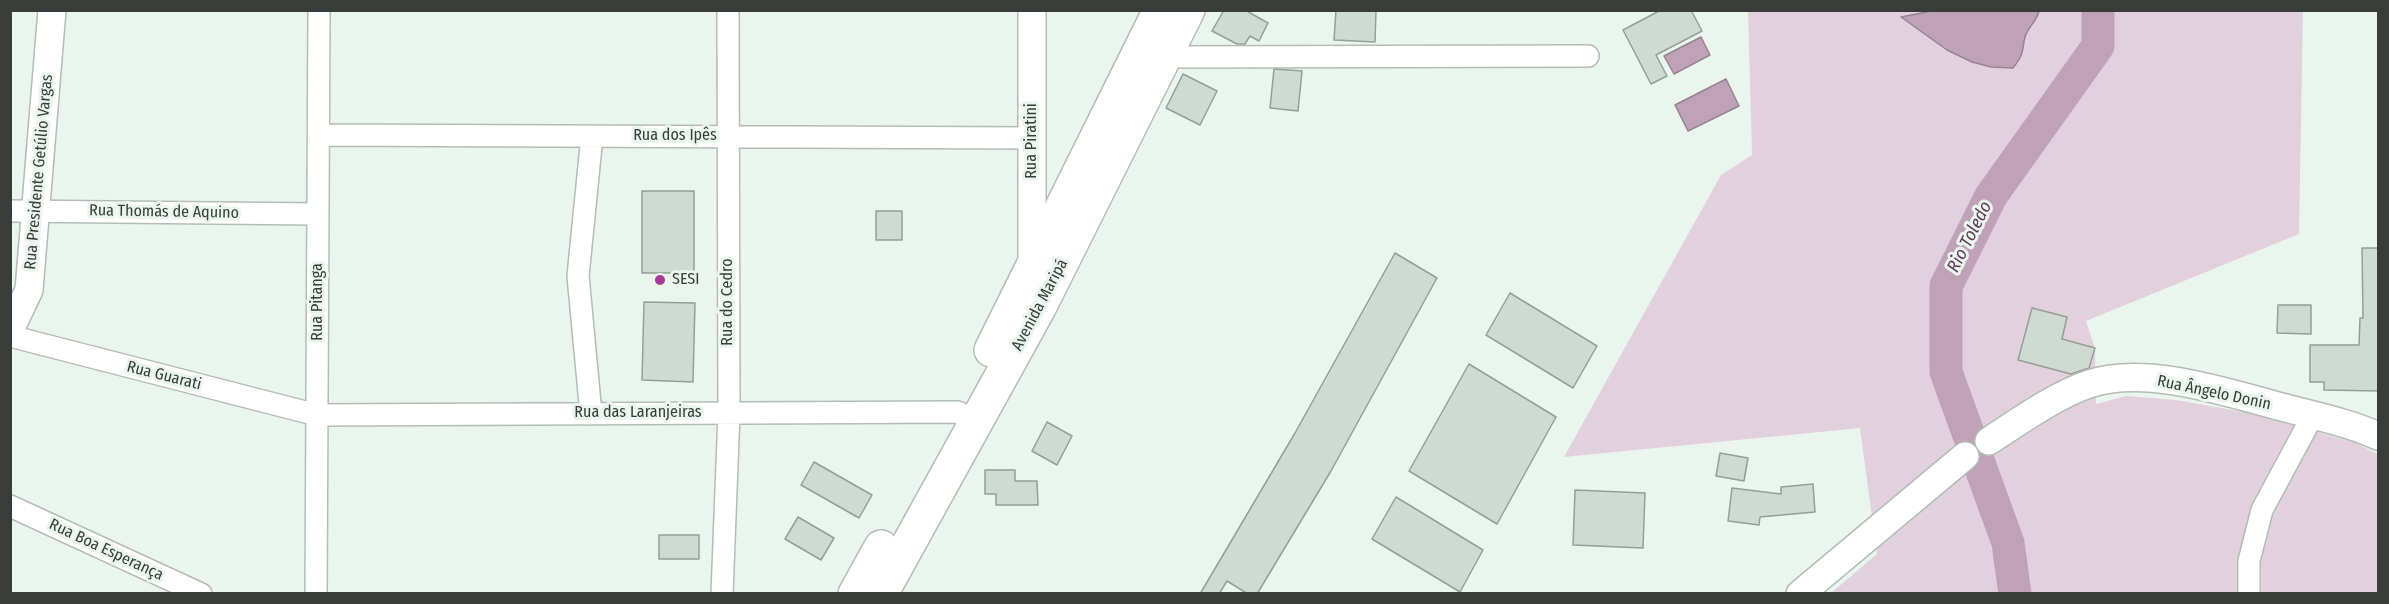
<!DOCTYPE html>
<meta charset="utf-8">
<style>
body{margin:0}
#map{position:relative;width:2389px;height:604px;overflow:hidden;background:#eaf6ed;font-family:"Fira Sans Condensed",sans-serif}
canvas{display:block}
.frame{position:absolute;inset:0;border:12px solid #393d3a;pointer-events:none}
</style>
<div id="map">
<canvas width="2389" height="604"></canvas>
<div class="frame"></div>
</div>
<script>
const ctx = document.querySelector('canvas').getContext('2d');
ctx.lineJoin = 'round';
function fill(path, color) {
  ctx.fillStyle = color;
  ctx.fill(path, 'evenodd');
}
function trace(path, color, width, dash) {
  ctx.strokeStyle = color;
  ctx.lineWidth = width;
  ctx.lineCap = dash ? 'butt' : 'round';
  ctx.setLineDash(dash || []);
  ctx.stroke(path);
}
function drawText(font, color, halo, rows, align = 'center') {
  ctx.font = font + ' "Fira Sans Condensed",sans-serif';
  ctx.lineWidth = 6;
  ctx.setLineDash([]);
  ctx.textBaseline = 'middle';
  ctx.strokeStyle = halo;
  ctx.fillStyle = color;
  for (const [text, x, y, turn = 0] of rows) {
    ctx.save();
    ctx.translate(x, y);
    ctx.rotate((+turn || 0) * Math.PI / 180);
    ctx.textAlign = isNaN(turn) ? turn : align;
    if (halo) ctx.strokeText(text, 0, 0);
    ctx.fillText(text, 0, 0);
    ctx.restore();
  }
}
fill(new Path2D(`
 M1748 11H2303L2299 234 2086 321 2095 348 2096 404 2126 396 2176 400 2249 413 2353 442 2378 454V593H1831L1877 554 1860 428 1564 457 1721 175 1752 155Z`), '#e3d0de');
const water = new Path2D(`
 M1937 10H2039V11C2037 21 2028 27 2025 37 2021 54 2025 52 2013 68L1991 67 1972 62 1947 50 1901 17Z
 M1701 37 1710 55 1674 74 1664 56Z
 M1726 79 1739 106 1688 131 1675 105Z`);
fill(water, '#bfa2b7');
trace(water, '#978492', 1.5);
trace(new Path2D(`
 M2015 594 2008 543 1946 372V286L1991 196 2098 46V10`), '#bfa2b7', 33);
const building = new Path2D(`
 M1224 10H1245L1268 23 1259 41 1250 36 1245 44H1237L1212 31Z
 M1336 10 1376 11 1375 42 1334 40Z
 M1661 10H1691L1702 31 1656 55 1667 76 1651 84 1623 30Z
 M1274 69 1302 71 1298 111 1270 108Z
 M1183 74 1217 91 1200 125 1166 108Z
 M642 191H694V273H642Z
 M876 211H902V240H876Z
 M2362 248H2379V391L2324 390V382H2310V345H2359L2360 318H2363Z
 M1395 253 1437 278 1331 471 1257 594H1248L1227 581 1219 594H1200L1295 433Z
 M1510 293 1597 346 1573 388 1486 335Z
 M644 302 695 303 693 382 642 380Z
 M2278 305H2311V334L2277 333Z
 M2032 308 2067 317 2062 339 2095 348 2089 368 2071 374 2018 360Z
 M1469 364 1556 417 1497 524 1409 471Z
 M1047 422 1072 436 1057 465 1032 451Z
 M1720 453 1748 458 1744 481 1716 476Z
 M814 462 872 495 859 518 801 485Z
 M985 470H1015V481H1037L1038 505H996V494H985Z
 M1813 484 1815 512 1760 517 1759 525 1728 521 1732 488 1781 494V487Z
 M1575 490 1645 493 1643 548 1573 545Z
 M1396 497 1483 550 1460 592 1372 539Z
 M798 517 834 538 821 560 785 539Z
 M659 535H699V559H659Z`);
fill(building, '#cfdad2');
trace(building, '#949f97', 1.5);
const minor = new Path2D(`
 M1165 57 1588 56
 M319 135 1032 138
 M10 211 318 214
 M10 336 317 415 958 412 976 423
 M591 414 578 276 592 136
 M10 506 201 594
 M316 594 319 10
 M722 594 729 413 728 10
 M2249 594V561L2262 510 2313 415`);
const tertiary = new Path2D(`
 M1032 267V10
 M10 330 29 290 52 10
 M1989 441C2018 422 2056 395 2089 384 2146 365 2225 392 2282 407 2315 416 2347 422 2378 436
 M1800 594 1965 456`);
const primary = new Path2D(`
 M991 350 1160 10
 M855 594 881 547
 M881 594 1039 308 1188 10`);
trace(minor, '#b2bdb5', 24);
trace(tertiary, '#b2bdb5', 30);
trace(primary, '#b2bdb5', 36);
trace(minor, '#fff', 21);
trace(tertiary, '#fff', 27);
trace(primary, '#fff', 33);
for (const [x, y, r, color] of [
 [660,280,6,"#a93996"]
]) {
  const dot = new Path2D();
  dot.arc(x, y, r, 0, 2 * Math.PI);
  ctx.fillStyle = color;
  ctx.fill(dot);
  trace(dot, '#eaf6ed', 2);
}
drawText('16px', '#393d3a', '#eaf6ed', [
 ["Rua dos Ipês",675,136],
 ["Rua Piratini",1032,141,-90],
 ["Rua Presidente Getúlio Vargas",39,172,-85],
 ["Rua Thomás de Aquino",164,212,1],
 ["Rua Pitanga",318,302,-90],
 ["Rua do Cedro",728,302,-90],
 ["Avenida Maripá",1040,305,-62],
 ["Rua Guarati",164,376,14],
 ["Rua Ângelo Donin",2214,393,12],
 ["Rua das Laranjeiras",638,413],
 ["Rua Boa Esperança",106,550,25]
]);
drawText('16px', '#393d3a', '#eaf6ed', [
 ["SESI",672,280]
], 'left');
drawText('italic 18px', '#613959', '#eaf6ed', [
 ["Rio Toledo",1970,237,-63]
]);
</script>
